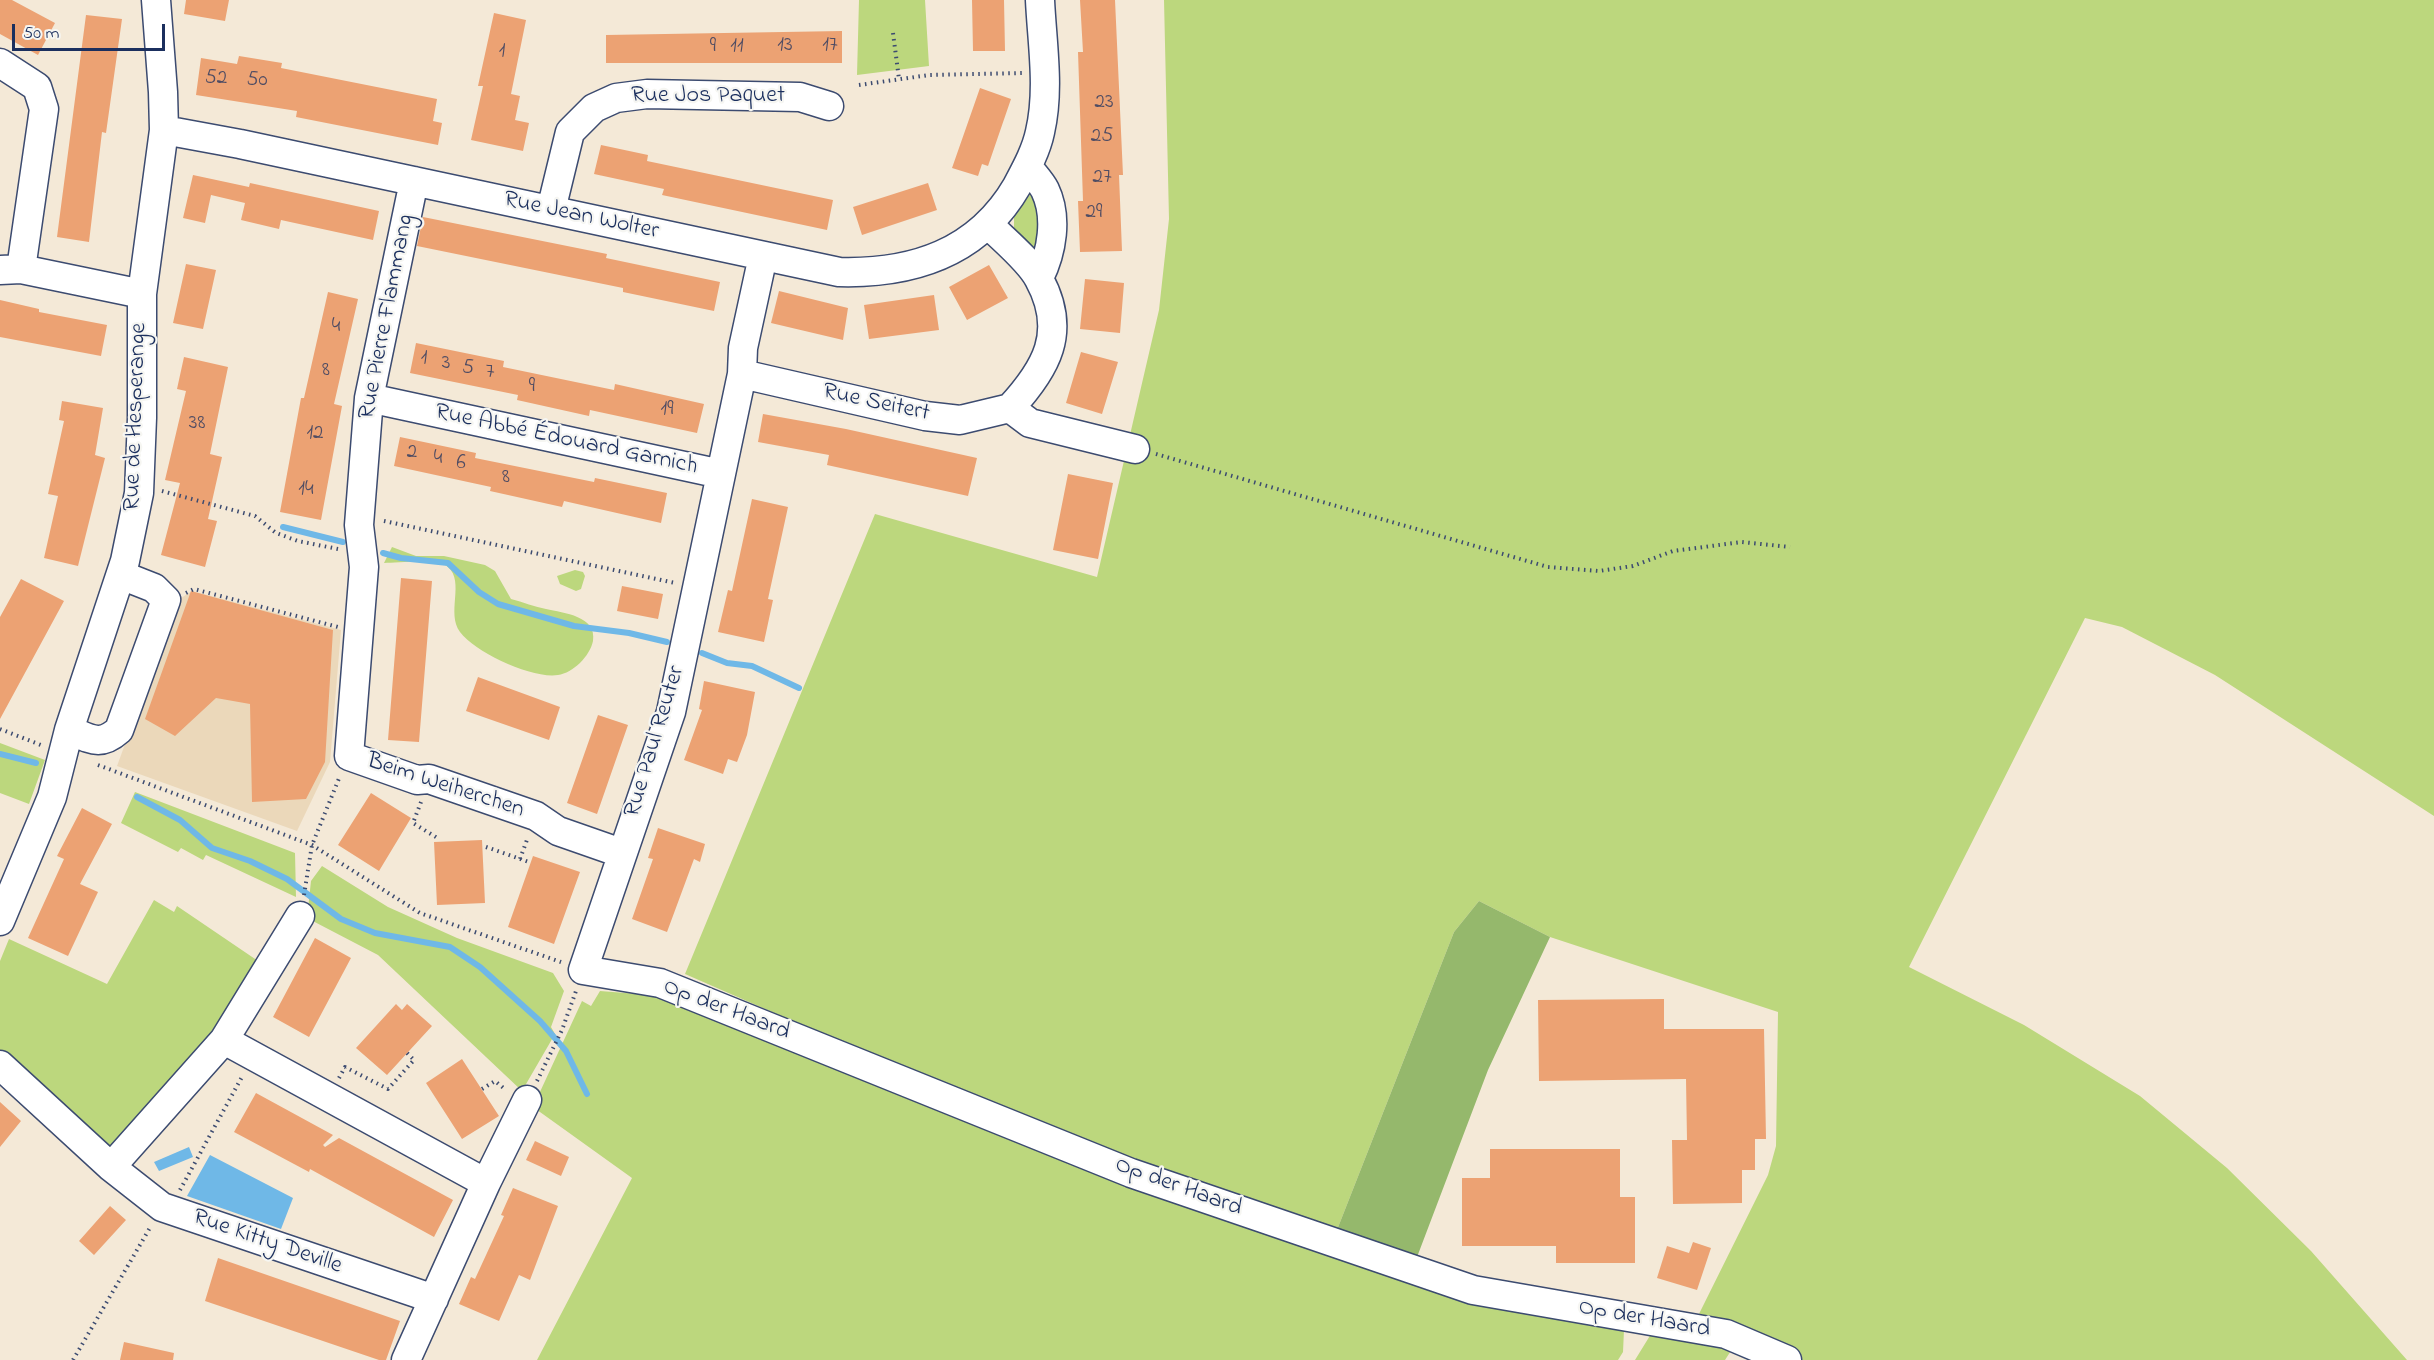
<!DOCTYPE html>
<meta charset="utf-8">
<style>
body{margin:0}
#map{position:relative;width:2434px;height:1360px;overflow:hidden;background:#f4e9d7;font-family:"Indie Flower",sans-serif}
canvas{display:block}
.scale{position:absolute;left:12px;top:24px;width:153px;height:27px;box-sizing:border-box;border:3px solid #1b2f5e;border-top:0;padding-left:8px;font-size:18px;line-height:21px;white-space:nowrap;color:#1b2f5e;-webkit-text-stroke:4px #f6f6f2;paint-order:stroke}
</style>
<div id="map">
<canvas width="2434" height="1360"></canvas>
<div class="scale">50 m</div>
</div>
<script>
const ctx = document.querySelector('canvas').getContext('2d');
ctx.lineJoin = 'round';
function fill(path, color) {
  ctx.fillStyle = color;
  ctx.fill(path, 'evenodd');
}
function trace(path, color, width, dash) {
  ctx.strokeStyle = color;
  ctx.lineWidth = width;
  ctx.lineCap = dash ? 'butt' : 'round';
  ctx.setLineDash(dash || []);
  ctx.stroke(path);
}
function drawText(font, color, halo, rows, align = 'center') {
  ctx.font = font + ' "Indie Flower",sans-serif';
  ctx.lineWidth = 4.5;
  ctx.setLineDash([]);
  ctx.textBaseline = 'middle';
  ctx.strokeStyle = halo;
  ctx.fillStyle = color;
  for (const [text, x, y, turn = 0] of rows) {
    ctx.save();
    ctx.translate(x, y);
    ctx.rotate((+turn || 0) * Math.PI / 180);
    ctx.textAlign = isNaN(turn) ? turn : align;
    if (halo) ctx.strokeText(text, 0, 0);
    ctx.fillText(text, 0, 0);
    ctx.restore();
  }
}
fill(new Path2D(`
 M192 591 341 630 330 762 297 831 117 766 178 600Z`), '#ebd8ba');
fill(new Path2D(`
 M859 0H925L929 66 857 75Z
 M1164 0H2434V816L2215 675 2122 627 2085 618 1909 967 2024 1025 2140 1096 2227 1168 2311 1251 2407 1360H1803L1750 1333 1696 1320 1768 1175 1776 1146 1778 1012 1550 937 1479 901 1454 932 1335 1235 1162 1175 982 1097 971 1099 685 974 875 514 1097 577 1159 310 1169 219Z
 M1031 193 1042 215 1036 249H1032L1014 231V217Z
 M392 547 416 556H444L485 565 495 571 511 599C523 602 535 607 546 609 564 613 597 616 593 641 590 656 573 673 558 675 532 679 476 653 460 632 446 613 465 582 448 567 438 558 398 563 384 563Z
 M575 570 583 572 585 576 581 589 576 591 560 584 557 576Z
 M0 743 45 760 29 804 0 793Z
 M135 792 295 853 296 897 206 855 203 860 181 848 178 852 121 823Z
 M322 866 388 907 457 938 553 973 564 991 551 1027 555 1034 522 1091 378 955 307 918 311 881Z
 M154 900 174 912 177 906 261 963 210 1039 110 1151 0 1050V961L9 939 107 984Z
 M600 991 664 996 1624 1330 1623 1352 1618 1360H537L632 1178 533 1107 582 1001 591 1006Z
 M1651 1334 1734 1346 1725 1360H1635Z`), '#bcd77d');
fill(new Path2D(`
 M1479 901 1550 937 1488 1070 1414 1265 1335 1235 1454 932Z`), '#95b86c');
fill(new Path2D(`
 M189 1147 193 1157 159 1171 154 1162Z
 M210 1155 293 1198 281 1229 187 1196Z`), '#6fb8e7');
trace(new Path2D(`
 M283 527 343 542
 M383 553 401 558 448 563 479 592 498 604 574 626 629 633 667 642
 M702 653 727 663 752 666 799 688
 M0 754 36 763
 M137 797 180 820 212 848 250 861 287 879 341 919 375 933 450 947 480 967 540 1021 566 1051 587 1094`), '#6fb8e7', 6);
fill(new Path2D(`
 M0 0H12L55 23 38 55 0 34Z
 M186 0H229L225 21 184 14Z
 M972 0H1004L1005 51H973Z
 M1080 0H1115L1123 175H1119L1122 251 1080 252 1078 201H1083L1078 52H1083Z
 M494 13 526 20 511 94 520 96 515 120 529 123 523 151 471 140 483 86H478Z
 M86 15 122 19 106 133 102 132 89 242 57 237Z
 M842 31V63H606V35Z
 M239 56 282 63 281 68 437 99 433 121 442 123 438 145 296 117 297 111 196 95 201 58 237 64Z
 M980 88 1011 99 988 166 982 164 978 176 952 168Z
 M601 145 648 155 647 161 833 200 827 230 662 195 664 189 594 174Z
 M193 175 249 187 250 183 379 211 373 240 281 220 279 229 241 220 245 203 211 195 205 223 183 218Z
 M928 183 937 210 862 235 853 207Z
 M423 217 607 254 606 258 720 282 714 311 623 292V288L417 246Z
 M186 264 216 270 203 329 173 323Z
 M989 265 1008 298 967 320 949 287Z
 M1085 279 1124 283 1120 333 1080 329Z
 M779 291 848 308 843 340 771 323Z
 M328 292 358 299 334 404 342 406 321 520 280 512 301 398H304Z
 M934 295 939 330 869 339 864 305Z
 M0 300 39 309V312L107 325 101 356 0 337Z
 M416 343 504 361 503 367 614 390 615 384 704 404 697 433 590 410 589 416 517 400 518 395 410 373Z
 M1081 352 1118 362 1102 414 1066 403Z
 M184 357 228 367 210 454 222 457 208 519 217 521 205 567 161 555 180 483 165 480 186 391 177 389Z
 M62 401 103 408 95 455 105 458 78 566 44 558 58 496 48 494 64 421 59 420Z
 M763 414 846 429 977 458 968 496 827 465 829 455 758 442Z
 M400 437 476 453 475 458 594 482 595 478 667 493 661 523 564 501 562 507 490 491 491 487 394 466Z
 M1068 474 1113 483 1098 559 1053 550Z
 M752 499 788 507 768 599 773 600 764 642 718 632 728 590 732 591Z
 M401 578 432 581 419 742 388 740Z
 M21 579 64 601 0 719V617Z
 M622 586 663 594 658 619 617 611Z
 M191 591 333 630 325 762 306 799 252 802 250 704 216 698 175 736 145 719Z
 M478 677 560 707 549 740 466 711Z
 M704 681 755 692 747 735 737 762 728 759 723 774 684 760 702 710 699 709Z
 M598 715 628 725 597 814 567 803Z
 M371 793 411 818 379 871 338 845Z
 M82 808 112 824 80 884 98 892 68 956 28 938 64 859 57 856Z
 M658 828 705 844 700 862 694 859 667 932 632 919 653 859 648 858Z
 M482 840 485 903 437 905 434 842Z
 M533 856 580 872 554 944 508 927Z
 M315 938 351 958 309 1037 273 1017Z
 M1664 999V1029H1764L1766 1139H1755V1170H1742V1203L1673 1204 1672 1140H1687L1686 1079 1539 1081 1538 1000Z
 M396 1004 402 1010 407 1004 432 1026 387 1075 356 1048Z
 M462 1059 499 1116 462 1139 426 1083Z
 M256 1093 333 1135 323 1145 325 1147 339 1138 453 1200 434 1237 310 1169 309 1172 234 1132Z
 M0 1102 21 1121 0 1147Z
 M535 1141 569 1157 561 1176 526 1160Z
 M1490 1149H1620V1197H1635V1263H1556V1246H1462V1178H1490Z
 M513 1188 558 1206 530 1280 519 1275 499 1321 459 1304 471 1277 475 1279 504 1216 501 1215Z
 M110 1206 126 1220 94 1255 79 1241Z
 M1693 1242 1711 1248 1697 1290 1657 1278 1667 1246 1689 1253Z
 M218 1258 400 1321 386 1360H379L205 1301Z
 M124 1342 174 1353 173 1360H120Z`), '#eca273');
const minor = new Path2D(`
 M0 63 37 87 44 109 21 269
 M164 130 240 144 839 272C913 274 978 253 1017 186 1026 169 1036 151 1040 132 1050 89 1042 43 1040 0
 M1028 167C1033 174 1041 182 1045 190 1058 217 1052 252 1039 278
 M414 181 369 398 359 525 364 567 349 756 417 780 429 779 536 816 558 831 621 853
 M551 210 570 132 594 108 616 98 647 94 800 97 829 106
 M989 225C1004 240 1030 261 1039 279 1068 332 1046 369 1010 408
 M763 256 743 348 742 374 671 712 583 970 660 983 1131 1173 1473 1290 1726 1334 1787 1360
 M0 270 21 269 142 294
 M742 374 925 416 960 420 1010 408
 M369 398 721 474
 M1010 408 1030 423 1135 449
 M69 730C91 739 100 747 119 730L166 600 154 588 121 575
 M0 921 52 797 69 730 125 561 139 493 142 418V294L164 130 163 92 156 0
 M224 1040 486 1183
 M0 1065 111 1167 162 1207 434 1299
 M111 1167 224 1040 300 916
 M406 1360 486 1183 527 1100`);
trace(minor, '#3c4b70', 31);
trace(new Path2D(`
 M893 33 899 79
 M859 85 929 75 1022 73
 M1156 454 1548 567 1599 571 1633 566 1673 551 1742 542 1790 547
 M162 491 255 516 276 533 298 541 338 549
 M384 521 675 583
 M186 593 194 589 338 627
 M0 729 41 745
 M98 765 312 845 420 913 561 962
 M421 802 413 823 439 839
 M486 847 529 862
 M520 859 528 837
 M304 895 312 845 340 776
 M339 1078 345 1067 388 1089 414 1060 407 1053
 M537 1081 562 1030 576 991
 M482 1089 495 1081 506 1090
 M180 1190 243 1075
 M73 1360 151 1226`), '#3c4b70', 4, [1.5, 4.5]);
trace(minor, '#fff', 28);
drawText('21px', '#4f4c63', null, [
 ["13",785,47],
 ["17",830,47],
 ["9",713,48],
 ["11",737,48],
 ["1",502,53],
 ["52",216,80],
 ["50",257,82],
 ["23",1104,104],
 ["25",1102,138],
 ["27",1102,179],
 ["29",1094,214],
 ["4",336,328],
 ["1",424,360],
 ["3",446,365],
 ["5",468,370],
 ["8",326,372],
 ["7",490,374],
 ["9",532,388],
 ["19",667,411],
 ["38",197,425],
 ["12",315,435],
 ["2",412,454],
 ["4",438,460],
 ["6",461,465],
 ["8",506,479],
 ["14",306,491]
]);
drawText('24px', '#1b2f5e', '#f6f6f2', [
 ["Rue Jos Paquet",708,97],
 ["Rue Jean Wolter",581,217,12],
 ["Rue Pierre Flammang",388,317,-79],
 ["Rue Seitert",876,404,12],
 ["Rue de Hesperange",137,417,-88],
 ["Rue Abbé Édouard Garnich",566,441,12],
 ["Rue Paul Reuter",656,742,-73],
 ["Beim Weiherchen",445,787,18],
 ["Op der Haard",726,1011,21],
 ["Op der Haard",1178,1188,20],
 ["Rue Kitty Deville",267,1243,19],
 ["Op der Haard",1644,1320,10]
]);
</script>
